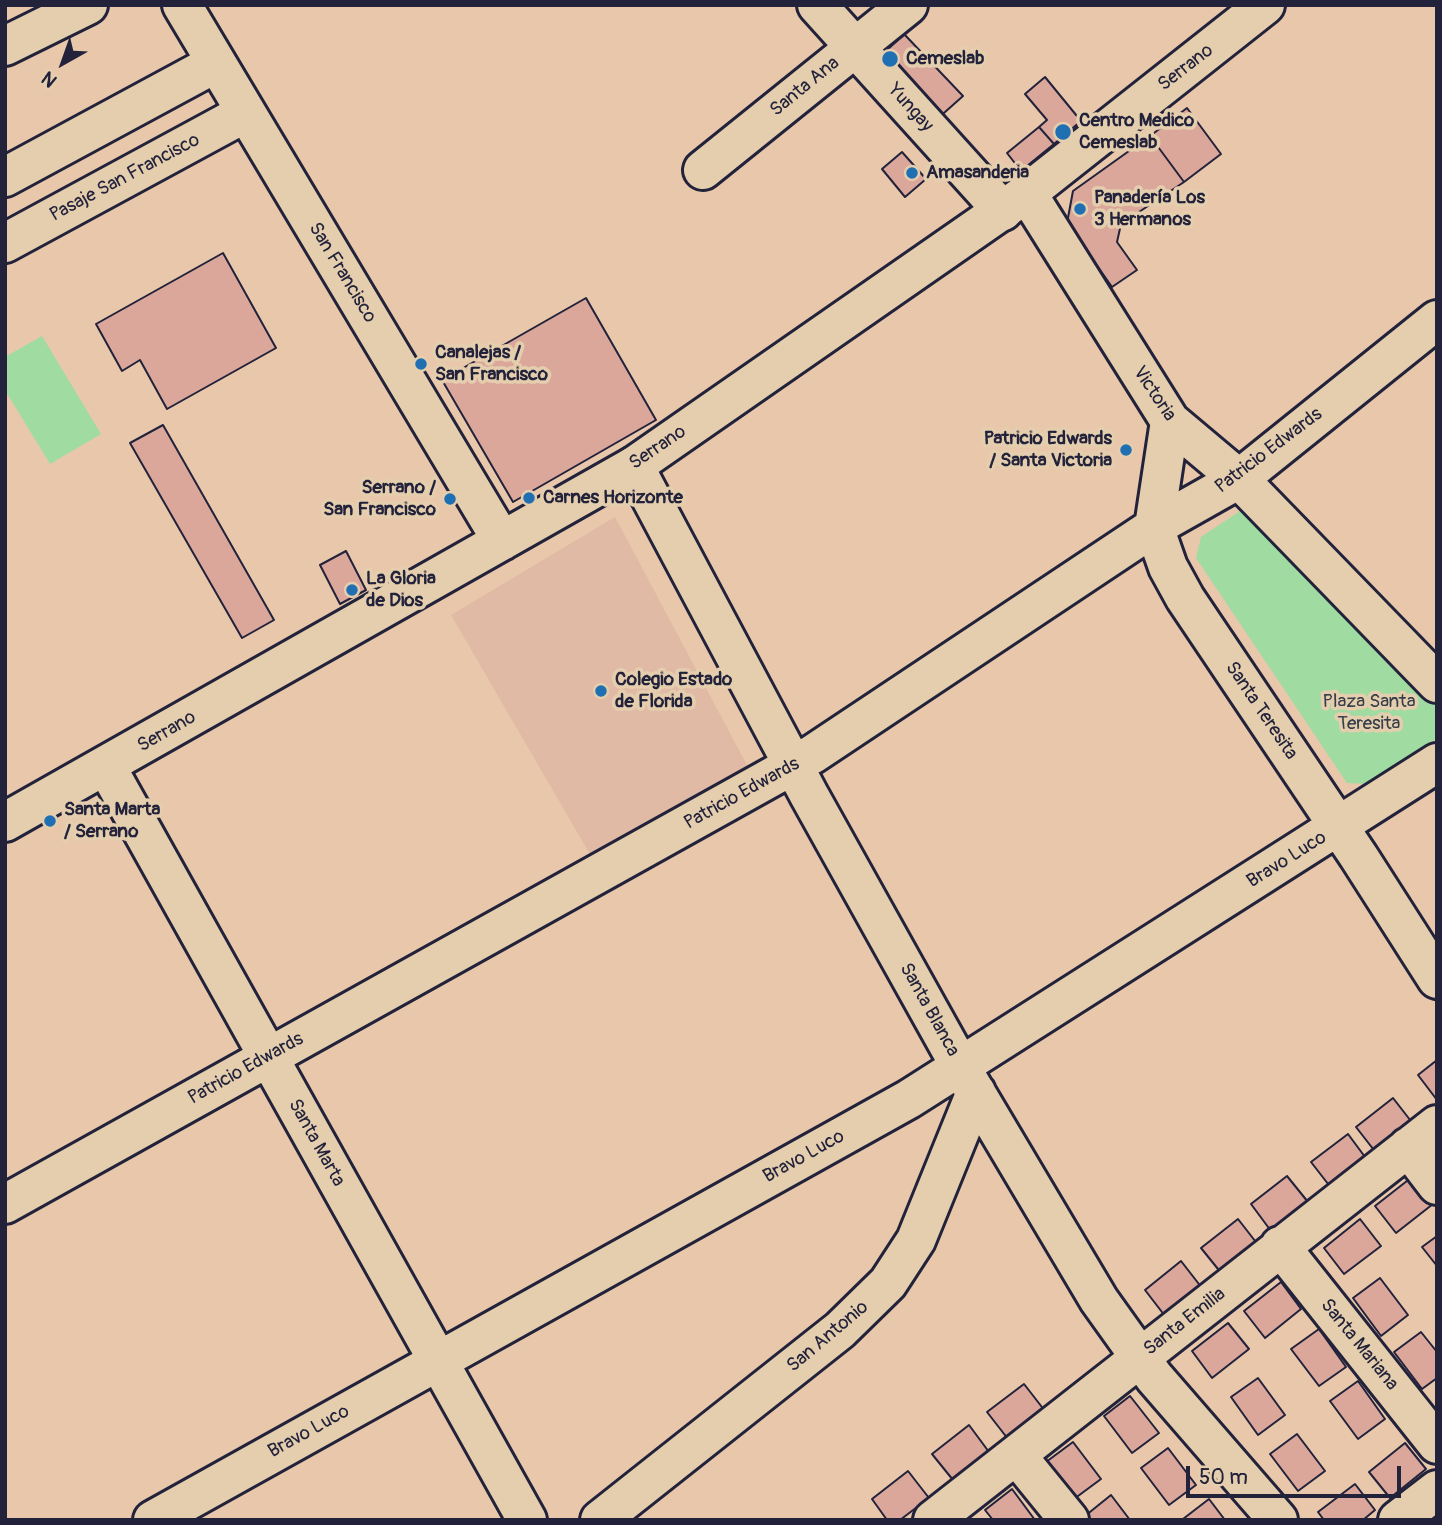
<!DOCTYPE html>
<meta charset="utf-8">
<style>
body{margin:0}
#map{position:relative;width:1442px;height:1525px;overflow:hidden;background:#e8c7ab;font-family:Pangolin,sans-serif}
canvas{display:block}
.frame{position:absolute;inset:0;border:7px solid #22223b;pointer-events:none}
.north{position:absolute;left:28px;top:28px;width:70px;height:70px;-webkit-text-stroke:5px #e5ceae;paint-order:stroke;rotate:220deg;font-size:19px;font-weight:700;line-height:28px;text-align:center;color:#22223b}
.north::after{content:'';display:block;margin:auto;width:24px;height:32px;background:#22223b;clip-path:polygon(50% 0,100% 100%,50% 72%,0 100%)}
.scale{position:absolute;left:1186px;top:1466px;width:215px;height:32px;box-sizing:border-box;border:4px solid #22223b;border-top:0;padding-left:9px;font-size:21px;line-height:24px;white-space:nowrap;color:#22223b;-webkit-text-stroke:5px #e5ceae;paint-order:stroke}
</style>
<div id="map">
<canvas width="1442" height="1525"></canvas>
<div class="frame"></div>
<div class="north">N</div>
<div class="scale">50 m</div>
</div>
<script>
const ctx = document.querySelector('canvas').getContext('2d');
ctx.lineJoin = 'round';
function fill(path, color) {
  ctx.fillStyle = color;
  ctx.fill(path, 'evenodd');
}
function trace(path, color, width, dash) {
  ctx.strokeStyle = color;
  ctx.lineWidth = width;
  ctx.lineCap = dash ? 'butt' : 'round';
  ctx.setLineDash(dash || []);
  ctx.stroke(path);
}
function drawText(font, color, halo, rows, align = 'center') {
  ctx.font = font + ' Pangolin,sans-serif';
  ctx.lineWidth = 7;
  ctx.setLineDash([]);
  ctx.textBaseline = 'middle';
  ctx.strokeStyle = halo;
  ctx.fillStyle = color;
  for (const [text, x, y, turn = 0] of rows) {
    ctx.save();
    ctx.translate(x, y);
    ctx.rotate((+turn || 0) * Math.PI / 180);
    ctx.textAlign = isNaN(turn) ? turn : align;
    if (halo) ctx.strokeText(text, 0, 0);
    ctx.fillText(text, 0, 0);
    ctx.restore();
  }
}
fill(new Path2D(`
 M615 517 748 767 591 856 451 615Z`), '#e0baa4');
fill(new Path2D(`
 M42 336 101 434 50 464 5 390V357Z
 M1240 511 1262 520 1437 700V738L1367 784 1347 783 1196 558 1201 537Z`), '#a0dba1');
const building = new Path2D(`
 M904 34 963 96 935 121 886 69 885 52Z
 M1045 77 1081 121 1054 144 1039 127 1047 120 1025 94Z
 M1187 108 1221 154 1184 182 1150 136Z
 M1039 127 1054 144 1021 171 1007 153Z
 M1150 136 1184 182 1121 224 1117 242 1137 270 1112 287 1067 223 1073 191Z
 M902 152 926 179 905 197 882 169Z
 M223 253 276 348 167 409 140 360 122 371 96 324Z
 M586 298 656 420 513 502 442 380Z
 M163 425 274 620 242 638 130 443Z
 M346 551 366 590 340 604 320 565Z
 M1437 1060V1100L1418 1075Z
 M1393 1098 1414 1125 1377 1154 1356 1127Z
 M1348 1134 1368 1161 1332 1189 1311 1162Z
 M1287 1176 1308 1202 1271 1231 1251 1204Z
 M1412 1177 1433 1204 1396 1233 1375 1206Z
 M1238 1219 1259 1246 1222 1274 1201 1248Z
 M1360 1219 1381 1246 1344 1274 1324 1248Z
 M1437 1236V1266L1422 1247Z
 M1181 1261 1202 1288 1165 1316 1145 1290Z
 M1380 1278 1408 1315 1381 1336 1353 1298Z
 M1281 1282 1301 1309 1265 1338 1244 1311Z
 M1228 1323 1249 1349 1212 1378 1192 1351Z
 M1319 1329 1346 1367 1319 1386 1291 1349Z
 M1421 1332 1437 1352V1378L1422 1389 1394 1352Z
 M1258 1378 1285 1415 1258 1435 1231 1397Z
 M1358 1381 1385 1419 1358 1439 1330 1401Z
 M1024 1384 1045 1411 1008 1439 987 1412Z
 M1130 1396 1159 1433 1132 1453 1104 1416Z
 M969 1425 989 1452 953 1480 932 1454Z
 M1297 1434 1325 1471 1298 1491 1270 1454Z
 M1073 1442 1101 1479 1074 1499 1046 1462Z
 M1405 1443 1426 1469 1390 1498 1369 1472Z
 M1168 1448 1196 1485 1169 1505 1141 1468Z
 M908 1471 929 1498 900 1520H887L872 1499Z
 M1355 1484 1375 1510 1363 1520H1324L1318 1512Z
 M1012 1489 1035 1520H993L985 1510Z
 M1111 1495 1130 1520H1088L1085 1516Z
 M1209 1499 1225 1520H1184L1183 1519Z`);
fill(building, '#daa79a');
trace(building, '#22223b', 2);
const minor = new Path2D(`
 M817 5 1003 211
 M5 46 88 5
 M703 170 908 5
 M5 177 216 63
 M1027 193 1170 421 1239 479 1437 683
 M5 243 245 113
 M1170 421 1154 527 1168 567 1185 598 1359 857 1437 979
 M634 466 809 795 960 1066 1099 1300 1154 1377 1278 1520
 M106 766 527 1520
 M1408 1147 1437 1185
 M5 1204 813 754 1154 527 1239 479 1437 320
 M1280 1246 1437 1444
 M1017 1456 1069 1520
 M153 1520 909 1099 1437 763
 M600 1520 840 1330 888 1283 916 1240 976 1092
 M933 1520 1437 1125
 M1398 1520 1437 1490`);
const major = new Path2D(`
 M182 5 502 541
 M5 822 634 466 1027 193 1265 5`);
trace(minor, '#22223b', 44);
trace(major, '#22223b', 44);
trace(minor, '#e5ceae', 38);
trace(major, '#e5ceae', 38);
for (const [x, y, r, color] of [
 [890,59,9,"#1f6fb2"],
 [1063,132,9,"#1f6fb2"],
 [912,173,7,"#1f6fb2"],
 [1080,209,7,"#1f6fb2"],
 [421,364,7,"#1f6fb2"],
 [1126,450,7,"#1f6fb2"],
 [529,498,7,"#1f6fb2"],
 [450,499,7,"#1f6fb2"],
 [352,590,7,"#1f6fb2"],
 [601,691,7,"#1f6fb2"],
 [50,821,7,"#1f6fb2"]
]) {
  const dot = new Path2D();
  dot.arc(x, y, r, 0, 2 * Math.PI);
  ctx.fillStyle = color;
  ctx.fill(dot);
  trace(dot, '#e5ceae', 2.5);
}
drawText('bold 19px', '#22223b', '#e5ceae', [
 ["Cemeslab",906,59],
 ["Centro Medico",1079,121],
 ["Cemeslab",1079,143],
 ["Amasanderia",926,173],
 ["Panadería Los",1094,198],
 ["3 Hermanos",1094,220],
 ["Canalejas /",435,353],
 ["San Francisco",435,375],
 ["Patricio Edwards",1112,439,"right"],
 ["/ Santa Victoria",1112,461,"right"],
 ["Serrano /",436,488,"right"],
 ["San Francisco",436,510,"right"],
 ["Carnes Horizonte",543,498],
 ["La Gloria",366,579],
 ["de Dios",366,601],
 ["Colegio Estado",615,680],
 ["de Florida",615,702],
 ["Santa Marta",64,810],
 ["/ Serrano",64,832]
], 'left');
drawText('19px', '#22223b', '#e5ceae', [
 ["Serrano",1186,68,-38],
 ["Santa Ana",805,87,-39],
 ["Yungay",910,108,48],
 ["Pasaje San Francisco",125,178,-28],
 ["San Francisco",342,273,59],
 ["Victoria",1154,394,56],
 ["Serrano",658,448,-34],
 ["Patricio Edwards",1269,451,-37],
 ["Santa Teresita",1261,711,56],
 ["Serrano",167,732,-30],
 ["Patricio Edwards",742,794,-29],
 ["Bravo Luco",1287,860,-32],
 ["Santa Blanca",929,1010,61],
 ["Patricio Edwards",246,1069,-29],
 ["Santa Marta",316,1143,61],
 ["Bravo Luco",804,1157,-29],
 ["Santa Emilia",1185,1322,-38],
 ["San Antonio",828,1337,-40],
 ["Santa Mariana",1359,1345,51],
 ["Bravo Luco",309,1432,-29]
]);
drawText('19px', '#353e4a', '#e5ceae', [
 ["Plaza Santa",1369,702],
 ["Teresita",1369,724]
]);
</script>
